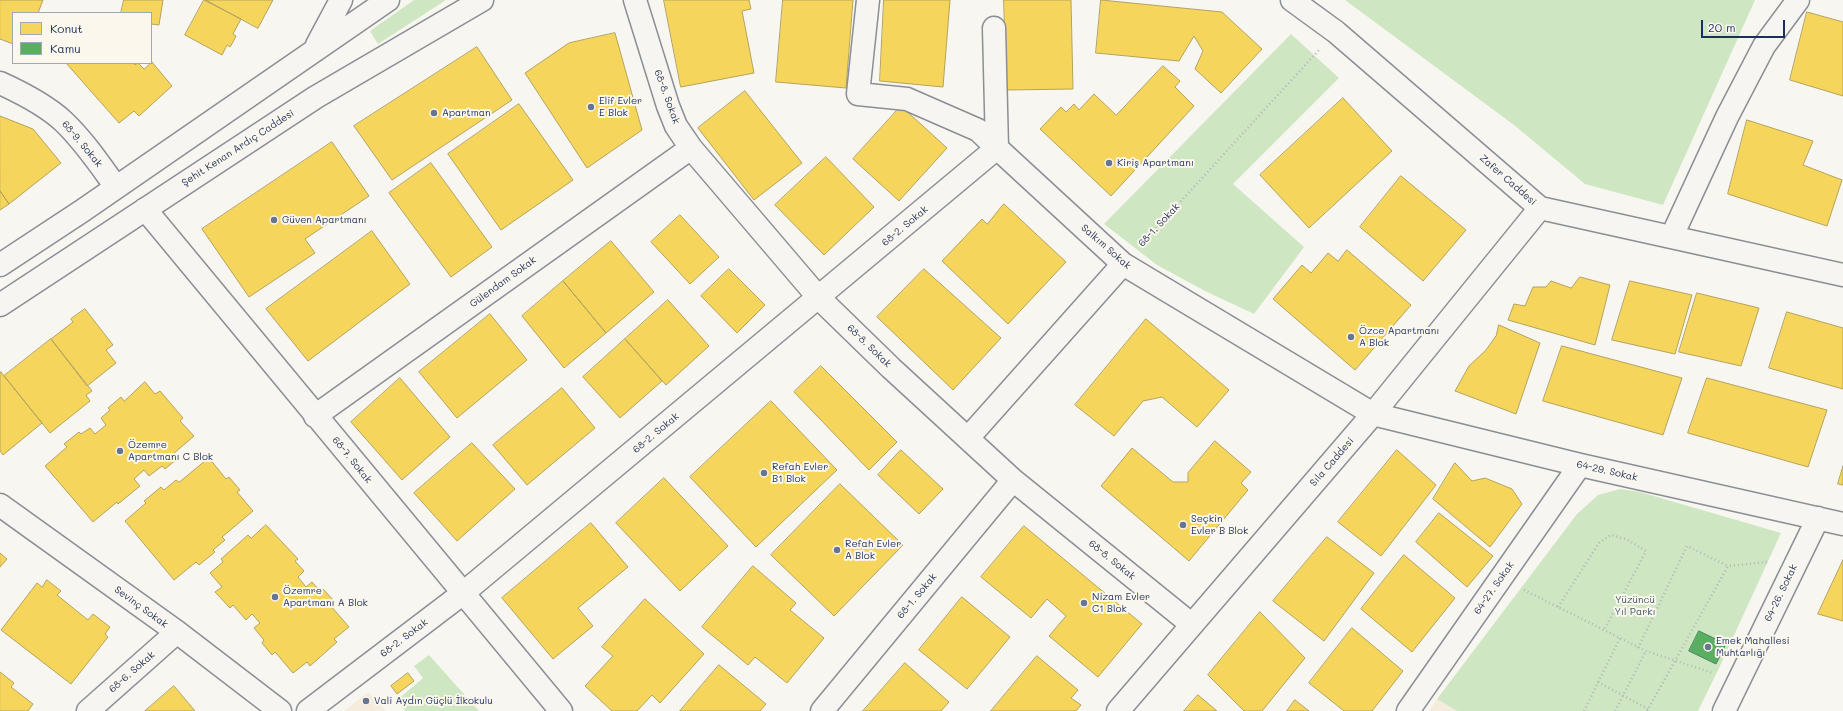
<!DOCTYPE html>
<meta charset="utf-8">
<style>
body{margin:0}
#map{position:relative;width:1843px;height:711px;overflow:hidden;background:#f8f6f0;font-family:Mali,sans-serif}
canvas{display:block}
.legend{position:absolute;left:12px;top:12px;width:140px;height:52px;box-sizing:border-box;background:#fbf7ec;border:1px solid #a1a7b3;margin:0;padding:5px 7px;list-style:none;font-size:12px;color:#1b2f5e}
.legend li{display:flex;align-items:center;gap:8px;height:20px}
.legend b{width:20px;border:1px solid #a1a7b3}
.scale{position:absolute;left:1701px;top:20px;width:84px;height:18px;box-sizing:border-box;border:2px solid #1b2f5e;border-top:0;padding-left:5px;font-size:12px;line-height:14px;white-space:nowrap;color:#1b2f5e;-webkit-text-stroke:3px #fbf7ec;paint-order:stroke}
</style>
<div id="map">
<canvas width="1843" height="711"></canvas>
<ul class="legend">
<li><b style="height:11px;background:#f6d55c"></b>Konut</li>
<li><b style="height:11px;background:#5aae61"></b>Kamu</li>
</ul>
<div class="scale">20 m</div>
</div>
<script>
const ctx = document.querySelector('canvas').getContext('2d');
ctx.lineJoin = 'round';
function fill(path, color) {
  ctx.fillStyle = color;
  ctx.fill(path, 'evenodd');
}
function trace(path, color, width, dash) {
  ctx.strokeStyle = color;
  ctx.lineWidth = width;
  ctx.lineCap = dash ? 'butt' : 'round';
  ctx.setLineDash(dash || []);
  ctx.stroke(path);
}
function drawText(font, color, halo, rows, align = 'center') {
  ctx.font = font + ' Mali,sans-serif';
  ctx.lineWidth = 4;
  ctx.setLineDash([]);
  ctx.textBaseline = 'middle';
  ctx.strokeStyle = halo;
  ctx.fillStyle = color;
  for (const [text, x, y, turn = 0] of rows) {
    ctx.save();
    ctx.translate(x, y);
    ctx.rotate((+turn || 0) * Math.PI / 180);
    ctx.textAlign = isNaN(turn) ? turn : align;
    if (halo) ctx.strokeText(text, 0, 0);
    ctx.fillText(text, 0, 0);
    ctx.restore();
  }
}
fill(new Path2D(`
 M368 692 386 711H344Z
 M1437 699 1457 711H1429Z`), '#f5ecde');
fill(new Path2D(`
 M414 0H446L378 44 370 31Z
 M1345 0H1755L1663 205 1585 184 1514 125Z
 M1291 34 1339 78 1233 184 1304 247 1254 314 1205 291 1157 265 1104 224Z
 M1620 489 1640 492 1781 533 1719 668 1698 711H1457L1437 699 1577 514 1598 495Z
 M429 655 479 711H406L396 701 423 678 414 666Z`), '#cee7c2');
const homes = new Path2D(`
 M0 0H43L38 13H13V44L0 39Z
 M124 0H163L159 25 151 24V13H121Z
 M204 0 241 19 233 34 236 36 233 42 230 47 227 45 222 55 185 35Z
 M206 0H273L258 28Z
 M664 0H749L751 9 742 11 754 73 681 87Z
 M783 0H853L846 88 776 82Z
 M884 0H950L943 87 880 81Z
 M1004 0H1071L1073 89 1007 90Z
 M1101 0 1222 12 1262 49 1221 93 1195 69 1203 51 1194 36 1179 61 1096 53Z
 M1807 12 1843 22V96L1790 80Z
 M615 33 642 130 587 168 525 73 569 43Z
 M477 47 512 100 392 180 354 126Z
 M152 62 172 86 139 116 134 111 119 123 66 63H133L135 65 138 63 144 69Z
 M1163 66 1180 81 1175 87 1194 106 1111 196 1040 129 1061 107 1066 112 1074 104 1079 110 1094 94 1116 115Z
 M745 91 802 163 754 200 698 128Z
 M1343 98 1392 151 1309 228 1260 175Z
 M519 104 573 180 501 230 448 154Z
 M901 106 947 148 899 201 853 159Z
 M0 116 33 129 61 163 9 204 0 191Z
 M1747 120 1813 141 1803 165 1842 180 1827 226 1728 194Z
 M332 142 369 196 305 239 315 253 249 297 202 229Z
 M826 157 874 207 824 255 775 205Z
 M431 163 492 247 451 277 389 193Z
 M1401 176 1466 230 1423 281 1360 227Z
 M0 191 9 204 0 210Z
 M1004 204 1066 262 1008 324 942 261 982 219 987 224Z
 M680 215 719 257 690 284 651 242Z
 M372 231 410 284 308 361 266 309Z
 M611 241 654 292 606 333 563 281Z
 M1347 250 1411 305 1355 370 1273 299 1302 265 1311 273 1328 253 1338 261Z
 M729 269 765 305 737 333 701 296Z
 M924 269 1001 338 953 390 877 317Z
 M1580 277 1610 285 1595 345 1508 320 1514 304 1525 306 1533 287H1546L1551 281 1571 288Z
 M563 281 606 333 564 368 522 316Z
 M1630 281 1692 295 1675 354 1612 340Z
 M1697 293 1759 308 1741 366 1679 352Z
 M668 300 709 346 666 385 625 339Z
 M85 309 113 345 106 350 116 363 87 386 51 339 73 322 71 319Z
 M1787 312 1843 328V389L1769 368Z
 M490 314 527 360 457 418 419 372Z
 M1146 319 1229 390 1197 427 1162 397 1143 401 1114 436 1075 405Z
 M1499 325 1540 343 1516 414 1455 391 1469 366 1486 350 1496 336Z
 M51 339 92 391 86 395 90 401 50 433 4 376Z
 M625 339 662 381 620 418 583 377Z
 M1562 346 1682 378 1663 435 1543 401Z
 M821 366 897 442 869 470 794 392Z
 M1 372 42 423 3 455 0 451V374Z
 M400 378 450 437 402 480 351 422Z
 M1707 378 1827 410 1808 467 1688 433Z
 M145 382 155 394 160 391 183 418 180 421 194 436 173 454 177 459 165 469 162 466 149 476 144 470 134 479 140 486 118 504 117 502 93 522 45 466 67 447 64 444 79 432 81 434 90 428 95 434 106 425 101 418 110 410 108 408 121 397 124 401Z
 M562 388 595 428 527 485 493 445Z
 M771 401 837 470 756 547 690 477Z
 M1215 441 1251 472 1241 483 1248 490 1189 561 1101 486 1132 448 1173 482H1188V473Z
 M472 443 515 489 457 541 414 493Z
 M901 450 943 489 919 514 878 475Z
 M1397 450 1436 485 1381 556 1338 522Z
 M209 458 226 479 229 477 240 490 237 492 253 511 222 537 225 540 213 550 215 552 199 565 196 562 174 580 125 521 146 503 144 501 161 487 164 490 176 480 179 482Z
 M1455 463 1472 481 1485 478 1512 489 1522 504 1490 547 1433 499Z
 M1843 466V485L1838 484Z
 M664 478 728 546 680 591 616 523Z
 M840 484 903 545 834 616 771 555Z
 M1439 513 1493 556 1467 587 1416 542Z
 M591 523 628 567 578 608 593 626 553 659 502 598Z
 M266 525 298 559 295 561 304 571 298 577 306 587 312 582 320 591 323 589 335 602 330 605 349 627 334 639 337 642 310 666 307 662 293 673 275 652 272 655 262 643 264 640 254 628 260 623 252 614 246 620 233 605 230 608 215 592 222 587 210 573 223 562 221 559 248 535 251 538Z
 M1024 526 1142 624 1098 677 1049 636 1066 616 1047 599 1031 618 981 577Z
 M1327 537 1374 573 1324 641 1273 601Z
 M0 553 7 559 0 567Z
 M1404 555 1455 598 1412 652 1361 609Z
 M1843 560V621L1818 614Z
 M753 566 796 603 790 610 824 638 787 683 755 657 748 665 702 627Z
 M47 580 61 591 57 595 88 620 93 614 110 627 105 634 108 637 71 684 1 630 37 583 42 587Z
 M962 597 1010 637 967 689 919 650Z
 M645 599 704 654 660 703 652 695 637 711H612L585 686 613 656 602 647Z
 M1260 612 1305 658 1262 711H1244L1208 675Z
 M1352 628 1403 671 1372 711H1344L1309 683Z
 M1037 656 1078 690 1071 698 1081 705 1076 711H991Z
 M905 663 949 702 941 711H863Z
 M719 665 766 704 760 711H680Z
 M0 672 14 683 11 687 33 704 28 711H0Z
 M408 673 414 681 397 694 391 686Z
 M174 686 195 711H145Z
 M1198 695 1217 711H1184Z
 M1295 700 1309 711H1287Z`);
fill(homes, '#f6d55c');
trace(homes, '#b4a35d', 1);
const public = new Path2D(`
 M1699 631 1726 644 1716 664 1689 651Z`);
fill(public, '#5aae61');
trace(public, '#478860', 1);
const minor = new Path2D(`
 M635 0 668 106 676 126 691 148 819 298 891 368 1013 480 1191 624
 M1292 0 1336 32 1540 208 1843 275
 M994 28 997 148 1123 264 1373 414 1580 465 1843 524
 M317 45 341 0
 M0 83C22 93 46 105 64 122 84 141 100 165 116 187
 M145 209 561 711
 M1672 236 1727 117 1764 46 1798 0
 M0 265 82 211 388 0
 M0 305 316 97 482 0
 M315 416 691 148
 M968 438 1123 264
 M0 505 177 632 280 711
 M88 711 177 632
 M308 711 462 594 997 148 978 130 907 99 858 94 868 0
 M822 711 1013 480
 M1118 711 1373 414 1540 208
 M1408 711 1580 465
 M1724 711 1818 518`);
trace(minor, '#8b8e94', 25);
trace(new Path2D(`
 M1140 246 1319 50
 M1524 590 1646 651 1713 673
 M1558 607 1599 543 1611 535 1626 539 1646 551 1604 630
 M1638 648 1687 546 1728 566
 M1598 682 1648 709
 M1584 711 1620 638
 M1615 711 1646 651
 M1647 711 1728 566 1767 562`), '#b3b5b7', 2.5, [1, 3]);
trace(minor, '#f6f5f1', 22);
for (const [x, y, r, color] of [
 [591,107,4,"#687591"],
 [434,113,4,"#687591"],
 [1109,163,4,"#687591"],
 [274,220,4,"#687591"],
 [1351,337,4,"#687591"],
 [120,451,4,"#687591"],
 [764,473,4,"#687591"],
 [1183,525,4,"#687591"],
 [837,550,4,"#687591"],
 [275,597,4,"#687591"],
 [1084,603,4,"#687591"],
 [1708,647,4,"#687591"],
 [366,701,4,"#687591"]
]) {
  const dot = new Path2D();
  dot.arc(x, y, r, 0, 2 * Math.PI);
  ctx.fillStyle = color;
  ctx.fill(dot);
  trace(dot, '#fbf7ec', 1.5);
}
drawText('10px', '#1b2f5e', '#fbf7ec', [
 ["68-8. Sokak",667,97,70],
 ["68-9. Sokak",82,144,50],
 ["Şehit Kenan Ardıç Caddesi",238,148,-33],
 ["Zafer Caddesi",1508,180,41],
 ["68-1. Sokak",1159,225,-47],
 ["68-2. Sokak",905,226,-40],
 ["Salkım Sokak",1106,247,41],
 ["Gülendam Sokak",503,282,-36],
 ["68-8. Sokak",869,346,44],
 ["68-2. Sokak",656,433,-40],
 ["68-7. Sokak",352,460,51],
 ["Sıla Caddesi",1332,462,-49],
 ["64-29. Sokak",1607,471,13],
 ["68-8. Sokak",1112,560,39],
 ["64-27. Sokak",1494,588,-55],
 ["64-26. Sokak",1781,593,-64],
 ["68-1. Sokak",917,596,-50],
 ["Sevinç Sokak",141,607,36],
 ["68-2. Sokak",404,638,-37],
 ["68-6. Sokak",132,672,-41]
]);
drawText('10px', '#1b2f5e', '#fbf7ec', [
 ["Elif Evler",599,101],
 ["E Blok",599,113],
 ["Apartman",442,113],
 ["Kiriş Apartmanı",1117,163],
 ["Güven Apartmanı",282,220],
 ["Özce Apartmanı",1359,331],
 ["A Blok",1359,343],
 ["Özemre",128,445],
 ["Apartmanı C Blok",128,457],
 ["Refah Evler",772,467],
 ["B1 Blok",772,479],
 ["Seçkin",1191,519],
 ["Evler B Blok",1191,531],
 ["Refah Evler",845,544],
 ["A Blok",845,556],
 ["Özemre",283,591],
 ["Apartmanı A Blok",283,603],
 ["Nizam Evler",1092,597],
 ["C1 Blok",1092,609],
 ["Emek Mahallesi",1716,641],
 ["Muhtarlığı",1716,653],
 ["Vali Aydın Güçlü İlkokulu",374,701]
], 'left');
drawText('10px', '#3f5a6e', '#fbf7ec', [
 ["Yüzüncü",1635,600],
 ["Yıl Parkı",1635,612]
]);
</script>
